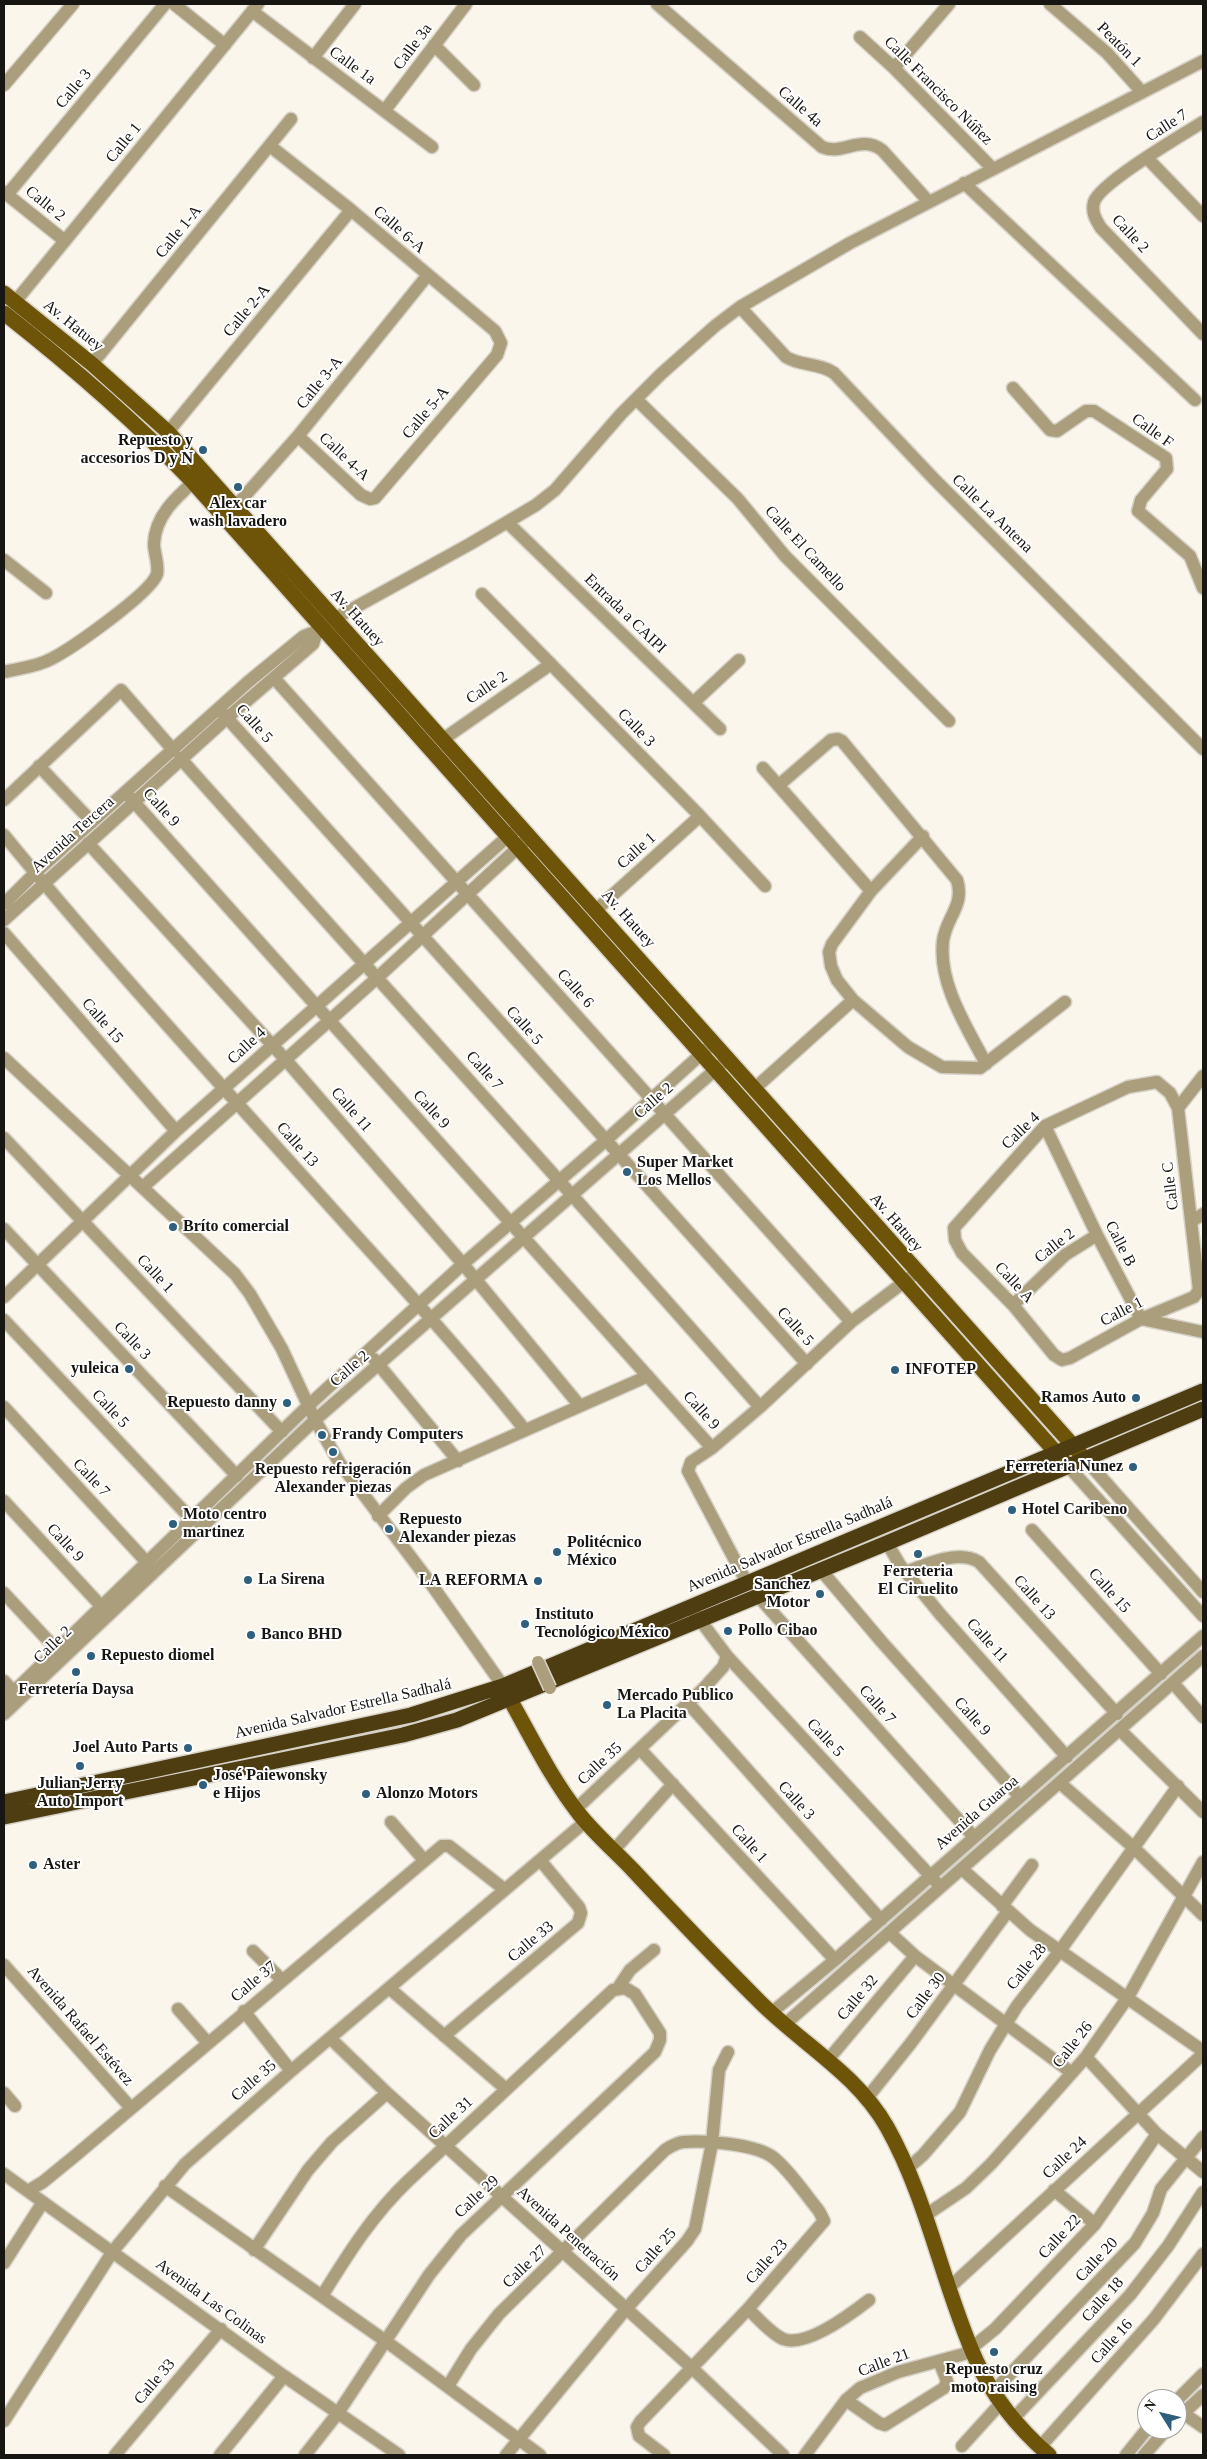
<!DOCTYPE html>
<meta charset="utf-8">
<style>
body{margin:0}
#map{position:relative;width:1207px;height:2459px;overflow:hidden;background:#fbf6eb;font-family:Georgia,serif}
canvas{display:block}
.frame{position:absolute;inset:0;border:5px solid #171612;pointer-events:none}
.north{position:absolute;left:1137px;top:2389px;width:50px;height:50px;box-sizing:border-box;background:#fff;border:1px solid #a2a2a0;border-radius:50%;rotate:306deg;font-size:14px;font-weight:700;line-height:20px;text-align:center;color:#171612}
.north::after{content:'';display:block;margin:auto;width:18px;height:22px;background:#2e5f7d;clip-path:polygon(50% 0,100% 100%,50% 72%,0 100%)}
</style>
<div id="map">
<canvas width="1207" height="2459"></canvas>
<div class="frame"></div>
<div class="north">N</div>
</div>
<script>
const ctx = document.querySelector('canvas').getContext('2d');
ctx.lineJoin = 'round';
function trace(path, color, width, dash) {
  ctx.strokeStyle = color;
  ctx.lineWidth = width;
  ctx.lineCap = dash ? 'butt' : 'round';
  ctx.setLineDash(dash || []);
  ctx.stroke(path);
}
function drawText(font, color, halo, rows, align = 'center') {
  ctx.font = font + ' Georgia,serif';
  ctx.lineWidth = 4;
  ctx.setLineDash([]);
  ctx.textBaseline = 'middle';
  ctx.strokeStyle = halo;
  ctx.fillStyle = color;
  for (const [text, x, y, turn = 0] of rows) {
    ctx.save();
    ctx.translate(x, y);
    ctx.rotate((+turn || 0) * Math.PI / 180);
    ctx.textAlign = isNaN(turn) ? turn : align;
    if (halo) ctx.strokeText(text, 0, 0);
    ctx.fillText(text, 0, 0);
    ctx.restore();
  }
}
const minor = new Path2D(`
 M174 4 225 45
 M657 4 822 147C843 156 860 134 882 150L929 202
 M1050 4 1107 53 1142 92
 M252 11 432 147
 M860 37 894 68 992 168
 M434 45 474 85
 M313 58 355 4
 M894 68 949 4
 M4 85 73 4
 M385 110 466 4
 M1203 122C1182 135 1100 183 1094 202 1091 212 1096 220 1101 228L1203 334
 M270 146 351 210 495 331 501 343 497 355 375 498 370 499 361 495 298 436
 M1147 158 1203 216
 M964 183 1195 400
 M4 192 65 241
 M7 195 165 4
 M15 302 258 4
 M740 307 786 357C800 366 820 363 834 373L934 479 1203 749
 M92 364 291 119
 M1013 388 1050 430 1057 431 1086 411H1094L1166 458 1167 469 1141 500 1138 511 1190 556 1203 588
 M636 399 738 499 785 556 949 721
 M168 432 351 210
 M234 508 298 436 427 276
 M507 522 720 729
 M4 560 46 593
 M482 594 700 816 765 886
 M334 619 470 544 536 505 555 490 621 414 661 374 715 326 740 307 850 243 1203 61
 M4 672C19 668 37 667 51 659 71 649 151 593 157 574 159 564 154 553 154 544 155 514 179 495 199 477
 M274 678 851 1322
 M693 703 739 660
 M219 709 807 1364
 M442 740 551 664
 M181 759C374 976 569 1189 760 1407
 M39 766 92 822
 M763 768 871 891
 M779 785 831 740 838 739 842 741 957 880C965 906 946 917 943 941 938 984 967 1027 986 1064
 M126 793 712 1448
 M4 800 121 690 174 751
 M4 835C115 971 236 1101 353 1232 412 1297 471 1362 525 1430
 M923 836 871 891 832 944 829 952 831 966 837 980 853 1000 908 1047 942 1067 980 1068 1065 1002
 M88 843 285 1059 463 1264 580 1406
 M4 904 35 873 248 682 304 636 322 629
 M596 910 700 816
 M4 920 227 718 313 644 317 632
 M4 933 176 1131
 M4 1058 235 1274 250 1294 282 1349 315 1420 339 1462 429 1581 503 1686
 M1157 1082 1170 1093 1178 1108 1199 1290 1194 1297 1141 1319 1070 1358 1062 1360 1054 1355 1013 1305 962 1253 955 1240 954 1228 1045 1126 1128 1087Z
 M754 1089 853 1000
 M1178 1108 1203 1076
 M1045 1126 1097 1235 1141 1319 1203 1332
 M4 1138 282 1432
 M143 1187 377 978 524 842
 M1192 1221 1203 1214
 M4 1229 237 1476
 M4 1297 176 1131 515 830
 M1013 1305 1065 1255 1097 1235
 M4 1320 192 1520
 M374 1359 458 1461
 M4 1407 153 1569
 M1085 1459 1203 1592
 M1068 1466 1203 1616
 M4 1501 102 1607
 M378 1516 406 1488 424 1475 648 1376
 M1032 1530 1161 1674
 M887 1543 900 1565 940 1614 1067 1757
 M820 1569 881 1641 1020 1797
 M906 1572C926 1564 959 1549 979 1562L1117 1714
 M747 1583 688 1471 691 1462 712 1448 760 1407 851 1322 912 1276
 M4 1593 57 1650
 M757 1595 974 1837
 M694 1612 727 1656 936 1882
 M4 1681 14 1692
 M1173 1683 1203 1717
 M4 1701 309 1405 463 1264 605 1141 708 1048
 M688 1703 881 1920
 M4 1714 315 1420 723 1063
 M1120 1730 1203 1812
 M640 1749 835 1960
 M1060 1783 1133 1847 1203 1915
 M576 1809 704 1688 723 1667 727 1656
 M391 1822 424 1860
 M614 1850 673 1784
 M962 1869 1030 1930 1203 2051
 M1002 1906 1032 1865
 M890 1933 915 1956 1072 2073
 M253 1951 282 1980
 M4 1965 131 2108
 M389 1988 506 2089
 M618 1988 630 1970 654 1950
 M178 2009 208 2043
 M244 2011 291 2071
 M771 2013 835 1960 1203 1636
 M784 2025 1203 1656
 M444 2036 578 1923 581 1913 579 1907 540 1860
 M330 2038 387 2093 691 2367 783 2455
 M1086 2057 1157 2134 1203 2172
 M827 2061 915 1956
 M4 2093 15 2106
 M867 2098 911 2043 1008 1911
 M907 2169 923 2155 960 2112 990 2050 1017 2006 1059 1952 1178 1786
 M4 2174 284 2376 399 2455
 M165 2186 387 2342 540 2455
 M1054 2190 1095 2224
 M28 2191 43 2182 76 2155 442 1846H449L504 1889
 M926 2215 966 2188 991 2164 1086 2057 1128 1997 1203 1862
 M254 2250 308 2170 332 2142 387 2093
 M4 2263 43 2202
 M950 2287 1203 2054
 M748 2309C758 2318 770 2333 783 2339 806 2348 851 2314 869 2300
 M448 2386 471 2349 499 2314 665 2150C671 2146 676 2143 683 2142 704 2140 757 2144 774 2158 791 2172 805 2194 819 2211L824 2221 748 2309 640 2422 637 2427 639 2436 664 2455
 M994 2391 1135 2243 1153 2213 1161 2189 1203 2137
 M846 2400 879 2423 885 2425 944 2388 947 2381 939 2361
 M1177 2400 1203 2374
 M1183 2413 1203 2427
 M1013 2419 1130 2295 1168 2246 1203 2192
 M1177 2419 1203 2395
 M4 2421 113 2251 185 2164 291 2071 586 1821
 M962 2446 1001 2403
 M1040 2447 1154 2319 1203 2254
 M115 2455 221 2329
 M220 2455 284 2376
 M305 2455 338 2413 429 2275 461 2235 655 2052 660 2040V2033L635 1994 625 1988 613 1990 409 2180C373 2214 348 2254 322 2296
 M506 2455 626 2309 687 2241 695 2229 712 2143 719 2070 728 2052
 M805 2455 846 2400 860 2388 898 2372 964 2354 995 2329 1095 2224 1157 2134
 M1126 2455 1147 2429
 M1144 2455 1167 2429`);
const major = new Path2D(`
 M4 293 92 364 168 432 1085 1459
 M4 313C70 365 133 419 191 480L1068 1466
 M503 1687C528 1730 549 1776 580 1815 596 1835 616 1852 633 1870 675 1915 717 1959 760 2002 802 2044 857 2074 887 2127 928 2200 942 2284 976 2360 993 2397 1019 2429 1049 2455`);
const highway = new Path2D(`
 M4 1802 411 1715 503 1686 1203 1391
 M4 1817 403 1735 457 1720 887 1543 1203 1409`);
trace(minor, '#d7d2c8', 15);
trace(major, '#d7d2c8', 18);
trace(highway, '#d7d2c8', 18);
trace(minor, '#ab9e7d', 12);
trace(major, '#6d5408', 15);
trace(highway, '#4d3d11', 15);
const minorBridge = new Path2D(`
 M538 1662 550 1688`);
trace(minorBridge, '#d7d2c8', 15, []);
trace(minorBridge, '#ab9e7d', 12);
for (const [x, y, r, color] of [
 [203,450,5,"#2e5f7d"],
 [238,487,5,"#2e5f7d"],
 [627,1172,5,"#2e5f7d"],
 [173,1227,5,"#2e5f7d"],
 [129,1369,5,"#2e5f7d"],
 [895,1370,5,"#2e5f7d"],
 [1136,1398,5,"#2e5f7d"],
 [287,1403,5,"#2e5f7d"],
 [322,1435,5,"#2e5f7d"],
 [333,1452,5,"#2e5f7d"],
 [1133,1467,5,"#2e5f7d"],
 [1012,1510,5,"#2e5f7d"],
 [173,1524,5,"#2e5f7d"],
 [389,1529,5,"#2e5f7d"],
 [557,1552,5,"#2e5f7d"],
 [918,1554,5,"#2e5f7d"],
 [248,1580,5,"#2e5f7d"],
 [538,1581,5,"#2e5f7d"],
 [820,1594,5,"#2e5f7d"],
 [525,1624,5,"#2e5f7d"],
 [728,1631,5,"#2e5f7d"],
 [251,1635,5,"#2e5f7d"],
 [91,1656,5,"#2e5f7d"],
 [76,1672,5,"#2e5f7d"],
 [607,1705,5,"#2e5f7d"],
 [188,1748,5,"#2e5f7d"],
 [80,1766,5,"#2e5f7d"],
 [203,1785,5,"#2e5f7d"],
 [366,1794,5,"#2e5f7d"],
 [33,1865,5,"#2e5f7d"],
 [994,2352,5,"#2e5f7d"]
]) {
  const dot = new Path2D();
  dot.arc(x, y, r, 0, 2 * Math.PI);
  ctx.fillStyle = color;
  ctx.fill(dot);
  trace(dot, '#fff', 2);
}
drawText('16px', '#171612', '#fff', [
 ["Peatón 1",1119,45,45],
 ["Calle 3a",413,47,-53],
 ["Calle 1a",352,66,36],
 ["Calle 3",74,89,-50],
 ["Calle Francisco Núñez",938,91,45],
 ["Calle 4a",800,107,41],
 ["Calle 7",1167,126,-33],
 ["Calle 1",124,143,-51],
 ["Calle 2",45,204,39],
 ["Calle 6-A",399,230,41],
 ["Calle 1-A",179,232,-51],
 ["Calle 2",1130,234,47],
 ["Calle 2-A",247,311,-50],
 ["Av. Hatuey",73,326,39],
 ["Calle 3-A",320,383,-51],
 ["Calle 5-A",426,413,-50],
 ["Calle F",1152,431,36],
 ["Calle 4-A",344,457,43],
 ["Calle La Antena",992,514,44],
 ["Calle El Camello",805,549,47],
 ["Entrada a CAIPI",625,614,44],
 ["Av. Hatuey",357,618,48],
 ["Calle 2",487,688,-34],
 ["Calle 5",254,724,48],
 ["Calle 3",636,728,46],
 ["Calle 9",161,808,48],
 ["Avenida Tercera",73,835,-42],
 ["Calle 1",637,851,-42],
 ["Av. Hatuey",628,919,48],
 ["Calle 6",575,989,48],
 ["Calle 15",102,1021,49],
 ["Calle 5",524,1026,48],
 ["Calle 4",247,1046,-43],
 ["Calle 7",484,1071,48],
 ["Calle 2",654,1101,-41],
 ["Calle 11",351,1110,49],
 ["Calle 9",431,1110,48],
 ["Calle 4",1021,1131,-44],
 ["Calle 13",297,1145,48],
 ["Calle C",1171,1186,-97],
 ["Av. Hatuey",896,1223,49],
 ["Calle B",1120,1244,63],
 ["Calle 2",1055,1246,-38],
 ["Calle 1",155,1274,47],
 ["Calle A",1014,1283,47],
 ["Calle 1",1122,1312,-27],
 ["Calle 5",795,1327,48],
 ["Calle 3",132,1341,47],
 ["Calle 2",350,1369,-41],
 ["Calle 5",110,1409,47],
 ["Calle 9",701,1411,48],
 ["Calle 7",91,1478,47],
 ["Calle 9",65,1543,47],
 ["Avenida Salvador Estrella Sadhalá",790,1545,-23],
 ["Calle 15",1109,1591,48],
 ["Calle 13",1034,1598,48],
 ["Calle 11",987,1641,48],
 ["Calle 2",53,1645,-44],
 ["Calle 7",877,1705,48],
 ["Avenida Salvador Estrella Sadhalá",343,1709,-13],
 ["Calle 9",972,1717,48],
 ["Calle 5",825,1738,47],
 ["Calle 35",600,1764,-43],
 ["Calle 3",796,1801,48],
 ["Avenida Guaroa",977,1813,-41],
 ["Calle 1",749,1844,48],
 ["Calle 33",531,1942,-40],
 ["Calle 28",1027,1967,-52],
 ["Calle 37",254,1982,-40],
 ["Calle 30",926,1996,-53],
 ["Calle 32",858,1998,-50],
 ["Avenida Rafael Estévez",80,2026,49],
 ["Calle 26",1073,2045,-52],
 ["Calle 35",254,2081,-41],
 ["Calle 31",451,2118,-43],
 ["Calle 24",1065,2158,-43],
 ["Calle 29",477,2197,-43],
 ["Avenida Penetración",568,2234,42],
 ["Calle 22",1060,2237,-47],
 ["Calle 25",656,2251,-49],
 ["Calle 20",1097,2260,-47],
 ["Calle 23",767,2262,-48],
 ["Calle 27",525,2267,-44],
 ["Calle 18",1103,2300,-48],
 ["Avenida Las Colinas",211,2302,36],
 ["Calle 16",1112,2342,-48],
 ["Calle 21",884,2363,-21],
 ["Calle 33",155,2382,-50]
]);
drawText('bold 16px', '#171612', '#fff', [
 ["Repuesto y",193,441,"right"],
 ["accesorios D y N",193,459,"right"],
 ["Alex car",238,504,"center"],
 ["wash lavadero",238,522,"center"],
 ["Super Market",637,1163],
 ["Los Mellos",637,1181],
 ["Bríto comercial",183,1227],
 ["yuleica",119,1369,"right"],
 ["INFOTEP",905,1370],
 ["Ramos Auto",1126,1398,"right"],
 ["Repuesto danny",277,1403,"right"],
 ["Frandy Computers",332,1435],
 ["Ferreteria Nunez",1123,1467,"right"],
 ["Repuesto refrigeración",333,1470,"center"],
 ["Alexander piezas",333,1488,"center"],
 ["Hotel Caribeno",1022,1510],
 ["Moto centro",183,1515],
 ["martinez",183,1533],
 ["Repuesto",399,1520],
 ["Alexander piezas",399,1538],
 ["Politécnico",567,1543],
 ["México",567,1561],
 ["Ferreteria",918,1572,"center"],
 ["El Ciruelito",918,1590,"center"],
 ["La Sirena",258,1580],
 ["LA REFORMA",528,1581,"right"],
 ["Sanchez",810,1585,"right"],
 ["Motor",810,1603,"right"],
 ["Instituto",535,1615],
 ["Tecnológico México",535,1633],
 ["Pollo Cibao",738,1631],
 ["Banco BHD",261,1635],
 ["Repuesto diomel",101,1656],
 ["Ferretería Daysa",76,1690,"center"],
 ["Mercado Publico",617,1696],
 ["La Placita",617,1714],
 ["Joel Auto Parts",178,1748,"right"],
 ["José Paiewonsky",213,1776],
 ["e Hijos",213,1794],
 ["Julian-Jerry",80,1784,"center"],
 ["Auto Import",80,1802,"center"],
 ["Alonzo Motors",376,1794],
 ["Aster",43,1865],
 ["Repuesto cruz",994,2370,"center"],
 ["moto raising",994,2388,"center"]
], 'left');
</script>
